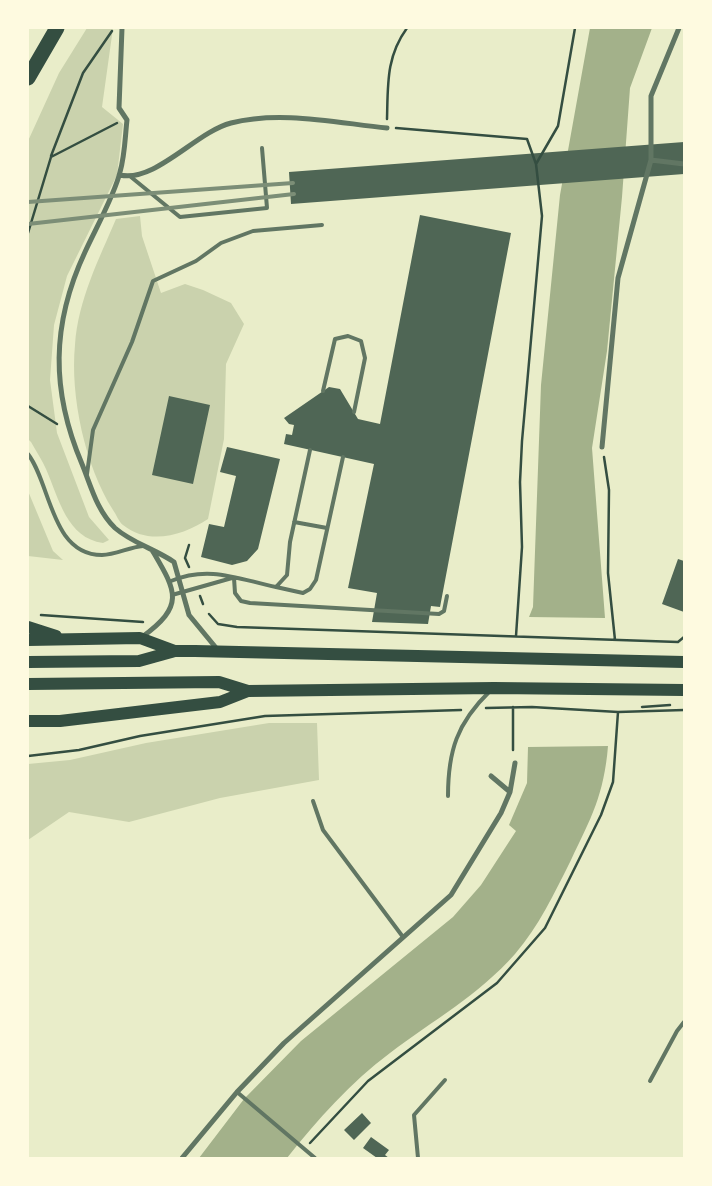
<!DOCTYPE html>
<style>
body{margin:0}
#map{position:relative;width:712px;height:1186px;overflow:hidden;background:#e9edc9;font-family:Barlow,sans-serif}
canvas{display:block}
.frame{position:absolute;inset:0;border:29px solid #fefae0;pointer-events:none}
</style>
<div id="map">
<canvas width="712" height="1186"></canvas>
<div class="frame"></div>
</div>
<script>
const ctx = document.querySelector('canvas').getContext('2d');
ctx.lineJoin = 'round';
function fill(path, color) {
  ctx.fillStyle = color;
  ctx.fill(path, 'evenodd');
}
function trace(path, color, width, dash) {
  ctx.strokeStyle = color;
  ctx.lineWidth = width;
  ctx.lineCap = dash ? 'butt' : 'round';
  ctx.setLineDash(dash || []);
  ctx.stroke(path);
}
fill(new Path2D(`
 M87 28H113L102 107 123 124 117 175 67 276 54 325 50 380 57 433 89 517 109 540 103 543C67 538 59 499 46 469 42 460 36 451 31 442L28 439V141L59 73Z
 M140 216 142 236 161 293 185 284 203 290 231 303 244 324 226 364 224 439 208 519C184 535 149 546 123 525 119 522 116 514 113 510 85 466 70 396 75 345 78 300 99 259 116 219Z
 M28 491 53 551 63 560 28 556Z
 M269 723H317L319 780 220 798 129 822 69 812 28 840V764L70 760 146 743Z`), '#cad2ad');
fill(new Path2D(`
 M590 28H652L630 88 622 197 607 351 592 448 605 618 529 617 533 607 541 385 560 195Z
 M608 746C604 795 591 818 571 860 554 894 539 926 515 954 479 995 432 1021 390 1053 351 1082 317 1120 287 1158H199L244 1099 301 1041 453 917 481 885 516 831 509 825 527 783 528 747Z`), '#a3b18a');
fill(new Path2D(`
 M684 142V174L291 204 289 172Z
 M420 215 511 233 440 607 431 606 428 624 372 622 377 593 348 588 374 464 284 444 286 434 292 435 294 425 289 424 284 418 329 387 340 389 358 419 380 424Z
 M169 396 210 405 193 484 152 475Z
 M227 447 280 459 258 549 247 561 232 565 201 557 209 524 224 527 236 476 220 472Z
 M678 559 684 561V612L662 604Z
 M362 1113 371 1123 354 1140 344 1130Z
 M371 1137 389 1150 385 1155 389 1158H377L363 1148Z`), '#4f6655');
trace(new Path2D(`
 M387 119C388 84 386 57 407 28
 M396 128 527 139 536 164 542 216 522 441 520 482 522 547 516 636
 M51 156 83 73 112 31
 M536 164 558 126 575 28
 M28 233 51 157 117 123
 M28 406 57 424
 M604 457 609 490 608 573 615 640
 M189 567 185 558 189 545
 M200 596 203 604
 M209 614 218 624 237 627 678 642 684 637
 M41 615 143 622
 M642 707 670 705
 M486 708 532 707 618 712 684 710
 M513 750V707
 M28 756 79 750 140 736 265 716 461 710
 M310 1143 368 1081 497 983 545 928 601 815 613 782 618 712`), '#344e41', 2.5);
trace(new Path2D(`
 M131 177 180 217 267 208 262 148
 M323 391 335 339 348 336 361 341 365 358 354 412
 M310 450 290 542 287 575 276 587 303 593 310 589 316 580 343 457
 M28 454C51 484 51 555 102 555 116 555 129 547 143 546
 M87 474 93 430 132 342 153 281 196 261 221 243 253 231 322 225
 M294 522 327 528
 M234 578 235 593 241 601 250 603 439 614 444 611 447 596
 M171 581C209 565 238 579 276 587
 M172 595 232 578
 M448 796C448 751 457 723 490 691
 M313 801 323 830 403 937
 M650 1081 677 1031 684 1022
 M237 1092 315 1158
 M418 1158 414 1115 445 1080`), '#617663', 4);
trace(new Path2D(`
 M122 28 119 108 127 120C125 137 125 155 120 172 115 194 95 230 85 252 51 325 51 391 82 464 91 486 97 511 115 528 132 543 155 549 174 562L189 615 217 649
 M651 160 684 164
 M120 175C155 183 196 132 231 123 280 110 337 123 387 128
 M602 447 618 278 651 160V96L679 28
 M142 637C186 605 176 591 152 550
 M491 776 510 792
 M182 1158 237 1092 284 1043 451 895 501 813 510 792 515 763`), '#617663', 5);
trace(new Path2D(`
 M28 627 56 636
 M28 640 140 638 175 651
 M28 662 139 661 175 651H195L684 662
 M28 684 219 682 248 691 494 688 684 690
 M28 721H60L220 702 248 691`), '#344e41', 12);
trace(new Path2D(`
 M28 78 57 28`), '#344e41', 15);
trace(new Path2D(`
 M28 202 293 183
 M28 224 294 194`), '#7c8e77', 4);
</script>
